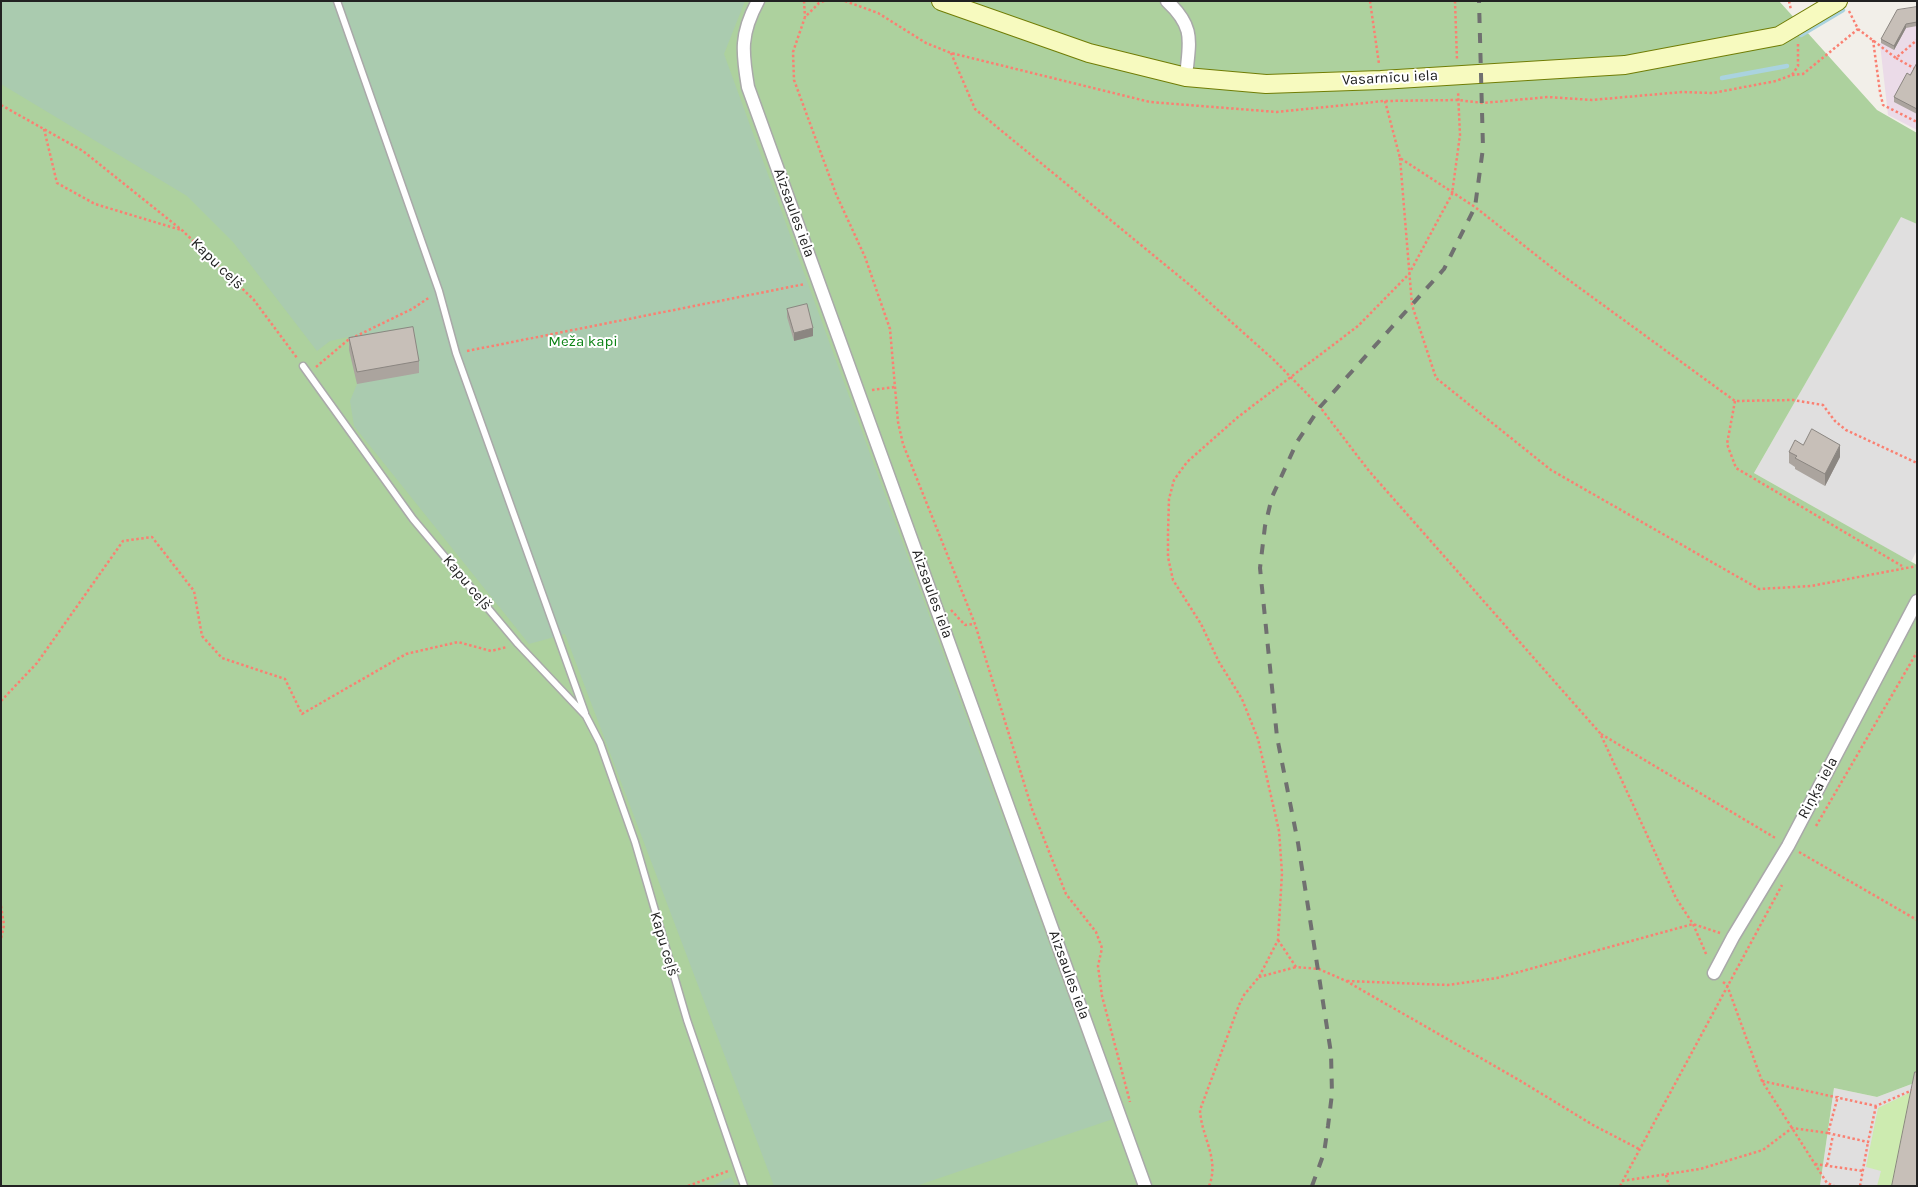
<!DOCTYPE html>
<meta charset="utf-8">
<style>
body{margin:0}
#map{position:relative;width:1918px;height:1187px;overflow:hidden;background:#f2efe9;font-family:Karla,sans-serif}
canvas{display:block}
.frame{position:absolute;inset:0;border:2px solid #222;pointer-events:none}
</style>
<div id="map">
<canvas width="1918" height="1187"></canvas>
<div class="frame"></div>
</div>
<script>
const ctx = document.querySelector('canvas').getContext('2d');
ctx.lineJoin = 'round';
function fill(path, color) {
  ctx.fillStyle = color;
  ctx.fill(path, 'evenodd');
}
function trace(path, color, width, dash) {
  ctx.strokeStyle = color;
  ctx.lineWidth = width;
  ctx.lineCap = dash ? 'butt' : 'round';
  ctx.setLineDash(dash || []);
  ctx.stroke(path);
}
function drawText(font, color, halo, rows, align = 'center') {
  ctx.font = font + ' Karla,sans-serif';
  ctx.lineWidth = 4;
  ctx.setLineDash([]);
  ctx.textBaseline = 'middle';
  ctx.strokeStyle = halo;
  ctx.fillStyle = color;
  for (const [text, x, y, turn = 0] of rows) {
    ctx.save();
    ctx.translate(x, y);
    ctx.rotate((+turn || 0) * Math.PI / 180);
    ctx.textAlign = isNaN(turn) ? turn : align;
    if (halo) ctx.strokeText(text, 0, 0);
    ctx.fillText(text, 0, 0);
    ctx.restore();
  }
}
fill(new Path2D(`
 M1901 216 1917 224V550L1911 562 1754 473Z
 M1917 1082V1186H1820L1834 1088 1877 1097Z`), '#e0dfdf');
fill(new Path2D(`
 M1917 10V130L1888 115 1880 44 1896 14Z`), '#ebdbe8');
fill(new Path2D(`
 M1913 1091 1895 1186H1877L1881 1171 1866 1167 1878 1108Z`), '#cdebb0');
fill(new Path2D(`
 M1 1H1779L1877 110 1917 133V224L1901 217 1754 473 1917 565V1082L1877 1097 1834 1088 1820 1186H1Z`), '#add19e');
fill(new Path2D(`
 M1 1H745L724 54 1113 1119 916 1186H774L565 634 529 644 354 426 350 401 357 384 348 337 330 341 317 351 233 242 187 196 1 84Z
 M731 1177 735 1186H712Z`), '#aacbaf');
trace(new Path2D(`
 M1801 35 1843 10
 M1722 78 1787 66`), '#aad3df', 4.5);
const lane = new Path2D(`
 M337 1 439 291 456 353 585 713
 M303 366 413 519 518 644 586 716 600 743 635 842 687 1020 744 1186`);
const street = new Path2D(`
 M758 1C740 34 742 52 748 87L1145 1186
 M1167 1C1196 28 1189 42 1186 77
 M1714 973 1733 937 1788 846 1917 601`);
const secondary = new Path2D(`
 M941 1 1089 53 1186 77 1266 84 1381 80 1625 65 1779 36 1838 1`);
trace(lane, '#a9a9a9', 9);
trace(street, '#a9a9a9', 15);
trace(secondary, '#707d05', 20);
trace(new Path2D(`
 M804 1 805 17
 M824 1 819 3 805 17 793 52 794 80 836 194 865 257 890 329 898 422 903 444 975 624 1032 809 1066 894 1096 932 1102 948 1098 966 1102 996 1130 1102
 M845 1 878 13 926 43 951 53 1150 102 1277 112 1384 101 1458 100 1483 103 1548 97 1592 100 1682 92 1713 93 1776 81 1792 75 1798 66V44
 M1370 1 1379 64
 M1455 1 1457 60
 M1789 1 1791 10
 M1849 11 1858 29 1896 58 1917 40
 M1873 40 1880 92 1883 105 1917 122
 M951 53 975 109 1191 286 1274 360 1320 407 1369 471 1600 733 1676 898 1693 924 1707 956
 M1896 58 1917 70
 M1792 75 1803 74 1858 29
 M1385 101 1400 158 1475 207 1555 270 1735 401 1793 400 1823 405 1835 421 1846 430 1917 463
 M1 105 83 151 183 231 254 300 297 358
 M44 129 57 183 95 204 181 230
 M1400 158 1412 305 1436 378 1551 470 1759 589 1811 586 1917 566
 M467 351 805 284
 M316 367 348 340 412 309 430 297
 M872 390 895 387
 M1735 401 1727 444 1736 468 1902 566
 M951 610 965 625 975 624
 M1 701 37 663 123 541 152 537 194 591 202 636 222 658 285 679 302 714 406 654 458 642 491 651 507 647
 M1601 734 1777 839
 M1816 826 1917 652
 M1799 852 1917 920
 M1 906 4 925 1 939
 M1278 940 1296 967 1319 969 1346 981 1519 1080 1593 1125 1639 1149
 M1259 977 1296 967
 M1347 981 1448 985 1497 978 1693 924 1720 933
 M1723 982 1727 985 1762 1081 1827 1183 1834 1186
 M1762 1081 1876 1106 1917 1088
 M1828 1133 1868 1142 1876 1106
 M1815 1164 1863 1171
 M1827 1165 1833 1135
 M1666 1175 1669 1186
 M1622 1181 1700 1169 1763 1150 1792 1128 1828 1133 1838 1096
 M688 1186 728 1171
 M1209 1186C1220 1159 1201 1136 1200 1110L1239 1005 1244 995 1259 977 1278 940 1282 873 1279 831 1258 739 1242 699 1219 662 1201 624 1173 580 1168 557V533L1169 499 1174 480 1187 462 1238 417 1358 326 1409 274 1452 194 1460 135 1458 91
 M1620 1186 1782 885
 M1860 1186 1868 1142`), '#fa8072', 2.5, [2.5, 2.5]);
trace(lane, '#fff', 6);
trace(street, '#fff', 12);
trace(secondary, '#f7fabf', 18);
trace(new Path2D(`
 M1312 1186 1324 1153 1328 1126 1332 1094 1331 1053 1298 843 1277 737 1260 568 1265 526 1272 497 1297 442 1320 407 1444 269 1475 207 1483 148 1479 1`), '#707070', 4, [10, 10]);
fill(new Path2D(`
 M1917 7V26L1906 28 1894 50 1881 43V39Z
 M1917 63V114L1894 102V97L1910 75Z
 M787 309 813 336 794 341 787 317Z
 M349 338 419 361V373L357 384 349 350Z
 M1803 445 1840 457 1825 486 1795 469V467L1789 463V452Z`), '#aba49e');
fill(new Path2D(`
 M1906 24V28L1894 50V46Z
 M813 328V336L794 341V333Z
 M1840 445V457L1825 486V474Z`), '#8b8681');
const building = new Path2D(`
 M1917 7V22L1906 24 1894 46 1881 39 1897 10Z
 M1917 63V109L1894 97 1907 73 1910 75Z
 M807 304 813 328 794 333 787 309Z
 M413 327 419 361 357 372 349 338Z
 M1812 429 1840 445 1825 474 1795 458 1797 456 1789 452 1795 440 1803 445Z
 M1915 1072H1917V1186H1892Z`);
fill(building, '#c7bfb8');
trace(building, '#8b8681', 1);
drawText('15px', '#222', '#fff', [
 ["Vasarnīcu iela",1390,78,-3],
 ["Aizsaules iela",794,213,70],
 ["Kapu ceļš",217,264,44],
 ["Kapu ceļš",467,583,50],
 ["Aizsaules iela",932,594,70],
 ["Riņķa iela",1818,788,-62],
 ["Kapu ceļš",664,944,73],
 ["Aizsaules iela",1069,975,70]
]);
drawText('15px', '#0c8416', '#fff', [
 ["Meža kapi",583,342]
]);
</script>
